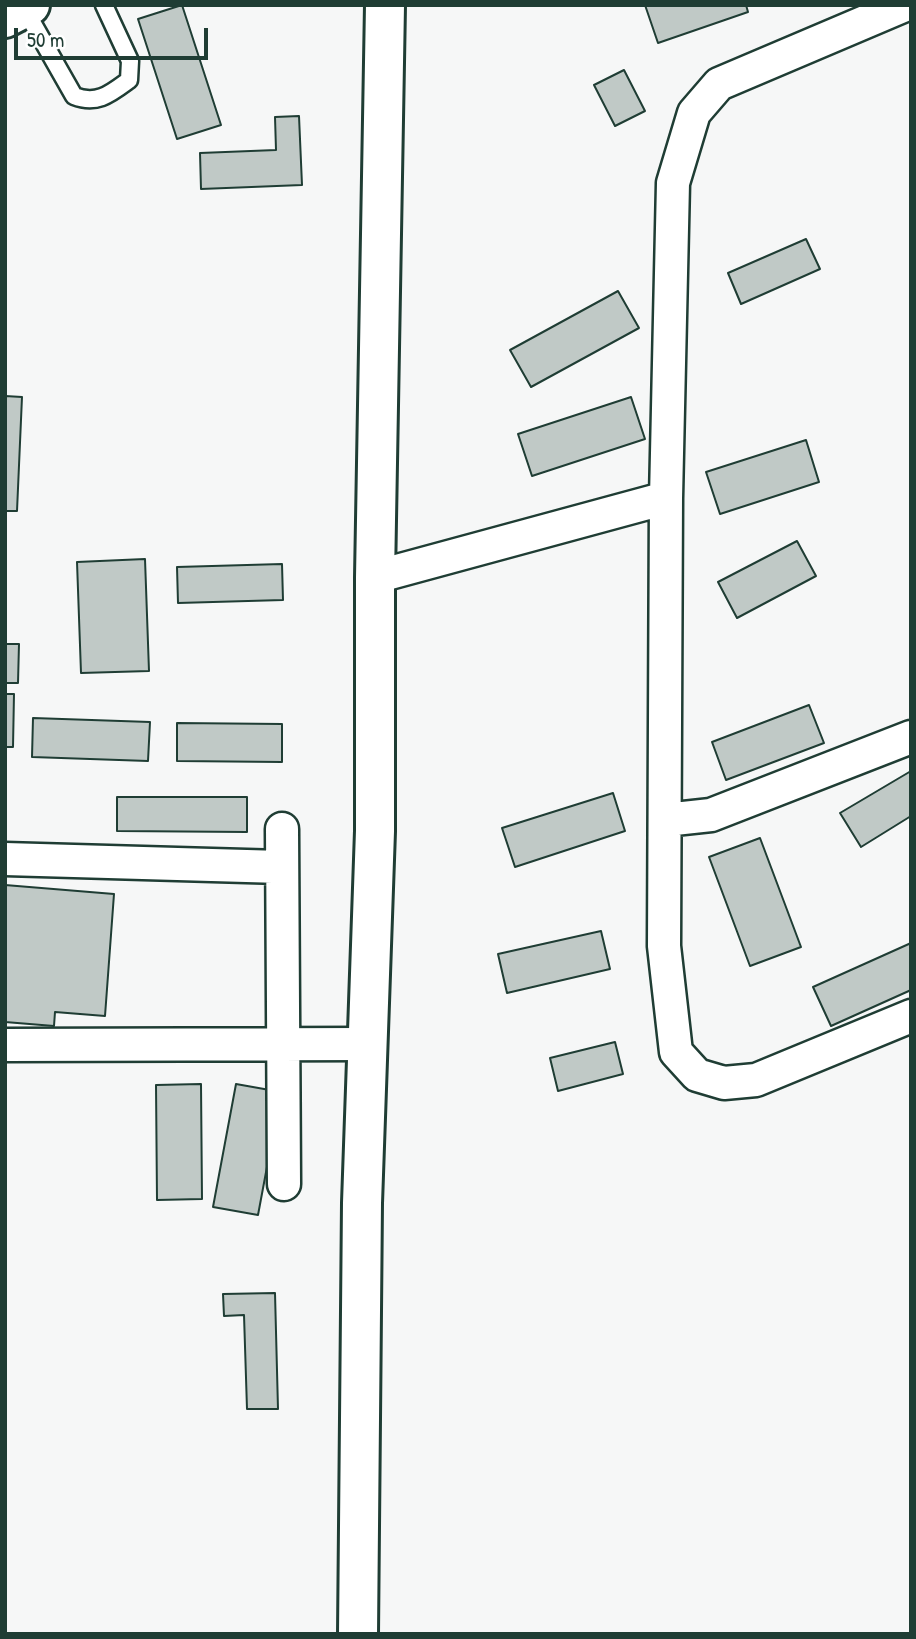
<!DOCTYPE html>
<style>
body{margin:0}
#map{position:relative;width:916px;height:1639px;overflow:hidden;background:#f6f7f7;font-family:"Patrick Hand",sans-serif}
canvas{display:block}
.frame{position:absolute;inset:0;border:7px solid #1f3d34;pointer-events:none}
.scale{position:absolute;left:14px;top:28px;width:194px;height:32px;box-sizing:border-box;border:4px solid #1f3d34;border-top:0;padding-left:9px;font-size:21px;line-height:24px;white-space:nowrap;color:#1f3d34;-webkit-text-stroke:5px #fff;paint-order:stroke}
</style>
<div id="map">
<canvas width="916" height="1639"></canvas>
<div class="frame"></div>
<div class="scale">50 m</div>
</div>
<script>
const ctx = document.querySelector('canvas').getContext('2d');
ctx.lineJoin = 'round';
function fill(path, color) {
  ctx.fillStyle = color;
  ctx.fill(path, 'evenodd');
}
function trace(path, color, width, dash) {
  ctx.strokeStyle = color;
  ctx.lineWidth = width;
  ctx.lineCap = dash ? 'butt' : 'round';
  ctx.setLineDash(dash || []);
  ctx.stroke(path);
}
const building = new Path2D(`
 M182 5 221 125 177 139 138 19Z
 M645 5H746L748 12 658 43Z
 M624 70 645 111 615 126 594 85Z
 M299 116 302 185 201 189 200 153 276 150 275 117Z
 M806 239 820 269 741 304 728 273Z
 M618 291 639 328 531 387 510 350Z
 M5 396 22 397 17 511H5Z
 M631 397 645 439 532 476 518 434Z
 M806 440 819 482 720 514 706 472Z
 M797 541 816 576 737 618 718 582Z
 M145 559 149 671 81 673 77 562Z
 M282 564 283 600 178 603 177 567Z
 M5 572 6 644H19L18 683H5Z
 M5 694H14L13 747H5Z
 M809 705 824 743 726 780 712 742Z
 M33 718 150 722 148 761 32 757Z
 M177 723 282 724V762L177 761Z
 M911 771V816L861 847 840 813Z
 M613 793 625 831 515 867 502 828Z
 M117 797H247V832L117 831Z
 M760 838 801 947 750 966 709 857Z
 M5 885 114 894 105 1016 55 1012 54 1026 5 1022Z
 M601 931 610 969 507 993 498 954Z
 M911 943V990L831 1026 813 987Z
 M615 1042 623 1074 558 1091 550 1058Z
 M201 1084 202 1199 157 1200 156 1085Z
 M236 1084 281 1092 258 1215 213 1207Z
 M275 1293 278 1409H247L244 1315 224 1316 223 1294Z`);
fill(building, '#c0c9c6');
trace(building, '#1f3d34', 2);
const lane = new Path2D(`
 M24 8 74 96C97 105 110 94 129 80L130 61 104 5`);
const street = new Path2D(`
 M905 5 719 84 694 113 673 183 666 498 664 946 676 1052 697 1075 724 1083 756 1080 911 1016
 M375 577 666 498
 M665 820 711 815 911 737
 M282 829 284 1184
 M5 859 281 867
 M5 1045 367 1044`);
const secondary = new Path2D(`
 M5 18 30 5
 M358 1634 362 1203 375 831V577L385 5`);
trace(lane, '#1f3d34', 21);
trace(street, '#1f3d34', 37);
trace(secondary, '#1f3d34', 44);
trace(lane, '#fff', 16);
trace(street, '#fff', 32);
trace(secondary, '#fff', 38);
</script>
